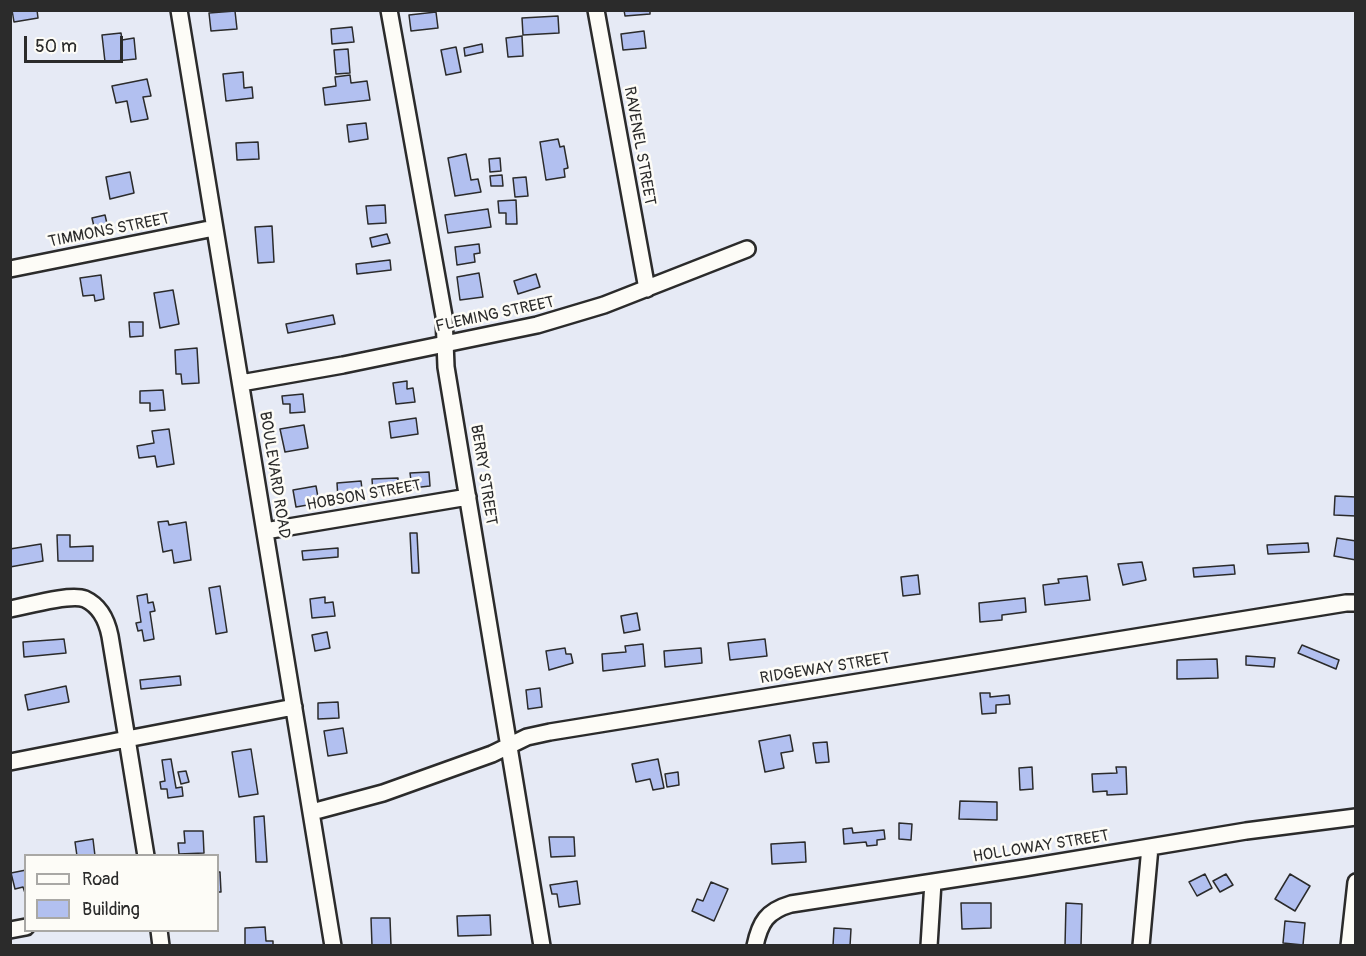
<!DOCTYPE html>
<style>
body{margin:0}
#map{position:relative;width:1366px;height:956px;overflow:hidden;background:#e6eaf5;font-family:Pangolin,sans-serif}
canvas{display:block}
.frame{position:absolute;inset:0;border:12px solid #2b2b2b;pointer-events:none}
.legend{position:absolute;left:24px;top:854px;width:195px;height:78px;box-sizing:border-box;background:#fdfcf7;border:2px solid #a9a8a5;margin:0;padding:8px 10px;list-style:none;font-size:18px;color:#2b2b2b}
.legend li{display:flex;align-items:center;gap:12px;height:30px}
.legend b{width:30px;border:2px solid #a9a8a5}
.scale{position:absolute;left:24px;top:36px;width:99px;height:27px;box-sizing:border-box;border:3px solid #2b2b2b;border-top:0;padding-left:8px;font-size:18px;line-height:21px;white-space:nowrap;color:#2b2b2b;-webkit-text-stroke:4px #fdfcf7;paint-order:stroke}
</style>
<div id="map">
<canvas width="1366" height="956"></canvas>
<div class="frame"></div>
<ul class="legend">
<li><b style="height:8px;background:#fdfcf7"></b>Road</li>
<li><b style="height:16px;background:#b2c0f0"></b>Building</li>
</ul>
<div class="scale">50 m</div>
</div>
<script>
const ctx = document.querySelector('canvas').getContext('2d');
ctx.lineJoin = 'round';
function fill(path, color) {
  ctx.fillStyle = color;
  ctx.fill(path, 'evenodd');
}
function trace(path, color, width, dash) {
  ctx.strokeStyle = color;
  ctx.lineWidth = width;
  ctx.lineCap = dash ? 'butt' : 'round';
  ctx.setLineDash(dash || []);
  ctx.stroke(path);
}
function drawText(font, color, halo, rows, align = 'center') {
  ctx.font = font + ' Pangolin,sans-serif';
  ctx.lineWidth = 5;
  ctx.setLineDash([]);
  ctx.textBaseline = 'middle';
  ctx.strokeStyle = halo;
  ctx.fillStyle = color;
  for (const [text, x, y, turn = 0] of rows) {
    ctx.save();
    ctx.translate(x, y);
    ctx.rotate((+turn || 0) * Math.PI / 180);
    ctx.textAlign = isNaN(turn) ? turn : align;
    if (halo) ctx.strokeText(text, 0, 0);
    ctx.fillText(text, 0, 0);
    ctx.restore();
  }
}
const building = new Path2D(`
 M12 10H37L38 18 14 22Z
 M624 10H650V14L625 16Z
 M235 11 237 29 211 31 209 13Z
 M436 12 438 28 411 31 409 15Z
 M558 16 559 33 523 35 522 18Z
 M352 27 354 42 332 44 331 29Z
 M644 31 646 48 623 50 621 34Z
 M121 33 122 40 134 38 136 59 105 62 102 35Z
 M522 36 523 56 508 57 506 38Z
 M482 44 483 52 465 56 464 48Z
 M456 47 461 72 446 75 441 50Z
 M348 49 350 73 336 74 334 50Z
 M243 72 244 88 252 87 253 98 226 101 223 74Z
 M350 75 351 83 367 81 370 100 325 105 323 88 336 86 335 77Z
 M147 79 151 96 143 97 148 119 131 122 127 101 116 103 112 86Z
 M366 123 368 139 349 142 347 125Z
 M558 139 560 147 564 146 568 168 564 169 565 177 546 180 540 142Z
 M258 142 259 159 237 160 236 143Z
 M466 154 471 180 478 179 481 192 455 196 448 158Z
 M500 158 501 171 490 172 489 159Z
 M130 172 134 193 110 199 106 177Z
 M502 175 503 186H491L490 176Z
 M526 177 528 196 515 197 513 178Z
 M516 200 517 224H506V213H499L498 201Z
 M385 205 386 223 368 224 366 206Z
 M488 209 491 227 448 233 445 215Z
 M105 215 108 228 95 231 92 218Z
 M272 226 274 262 258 263 255 227Z
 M387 234 390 243 372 247 370 238Z
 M479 244 480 253 474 254 475 262 457 265 455 247Z
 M390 260 391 270 357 274 356 264Z
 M479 273 483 297 460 300 457 277Z
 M536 274 540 287 518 294 514 281Z
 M101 275 104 299 95 301 94 295 83 296 80 278Z
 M173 290 179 324 160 328 154 293Z
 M333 315 335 324 288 333 286 324Z
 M129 322H143V336L130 337Z
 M197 348 199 383 182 384 181 374H176L175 350Z
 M407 381V389L413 388 415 402 396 404 393 383Z
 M163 390 165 410 150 411V403H140V391Z
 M303 394 305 412 290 413V404H283L282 396Z
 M416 418 418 434 391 438 389 422Z
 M304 425 308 448 285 452 280 429Z
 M169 429 174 464 157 467 155 456 139 458 137 446 154 443 152 431Z
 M429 472 430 486 412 488 410 473Z
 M398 478V492L373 493 372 479Z
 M361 481 363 497 338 499 337 483Z
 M316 486 319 503 296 507 293 490Z
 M1335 496 1356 497V516L1334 515Z
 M168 521 169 525 186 522 191 560 174 563 172 550 163 552 158 522Z
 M410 533H417L419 573H412Z
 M57 535H70V547L93 546V561H58Z
 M1337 538 1356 541V560L1334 556Z
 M1308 543 1309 552 1268 554 1267 545Z
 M41 544 43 561 10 567V549Z
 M338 548V557L303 560 302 551Z
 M1142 562 1146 580 1123 585 1118 564Z
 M1234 565 1235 574 1194 577 1193 568Z
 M918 575 920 594 903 596 901 577Z
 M1087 576 1090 600 1045 605 1043 585 1059 583 1058 579Z
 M220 586 227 632 216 634 209 588Z
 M147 594 148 603 153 602 155 611 150 612 154 639 144 641 142 630 138 631 136 623 141 622 137 596Z
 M325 597V603L333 602 335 616 312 618 310 599Z
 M1025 598 1026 612 1002 615V620L980 622 979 603Z
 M637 613 640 630 624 633 621 616Z
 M327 632 330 648 315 651 312 635Z
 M64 639 66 653 24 657 23 642Z
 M765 639 767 656 730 660 728 643Z
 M643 644 645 666 603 671 602 654 626 652 625 646Z
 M1302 645 1339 660 1336 669 1298 653Z
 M565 648 566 654H571L573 663 549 670 546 651Z
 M701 648 702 663 665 667 664 651Z
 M1246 656 1275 658 1274 667 1246 665Z
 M1217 659 1218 678 1177 679V660Z
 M180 676 181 685 141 689 140 680Z
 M66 686 69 702 28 710 25 695Z
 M540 688 542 707 528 709 526 690Z
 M980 693H990V697L1009 695 1010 704 996 705V713L982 714Z
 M338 702 339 718 318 719V703Z
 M343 728 347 753 328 756 324 731Z
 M790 735 793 751 781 753 784 768 765 772 759 741Z
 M827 742 829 762 816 763 813 743Z
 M251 749 258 794 239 797 232 752Z
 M171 759 176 788 182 787 183 796 168 798 167 789H161L160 782 165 781 162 760Z
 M658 759 664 788 653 790 650 779 636 782 632 764Z
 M1032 767 1033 789 1020 790 1019 768Z
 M1116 767H1126L1127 794 1107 795V791L1093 792 1092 774 1117 773Z
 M186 771 189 782 181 784 178 772Z
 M678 772 679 785 667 787 665 774Z
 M960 801 997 802V820L959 819Z
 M264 816 267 862H256L254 817Z
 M899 823 912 824 911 840 899 839Z
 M852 828 853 833 884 830 885 839 877 840V845L867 846 866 842 844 844 843 829Z
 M184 831H203L204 853 179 854 178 843H185Z
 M549 837H574L575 856 551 857Z
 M93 839 95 856H77L75 842Z
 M805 842 806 862 772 864 771 844Z
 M26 870V893H25L23 887 15 889 11 873Z
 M218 872H220L221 892H218Z
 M1205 874 1212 888 1197 896 1189 882Z
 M1226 874 1233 885 1220 892 1213 881Z
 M1290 874 1310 886 1295 911 1275 899Z
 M577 881 580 904 559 907 557 894H552L550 885Z
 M711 882 728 889 714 921 692 911 697 899 703 901Z
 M961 903H991V928L962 929Z
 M1066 903 1082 904 1081 946H1065Z
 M490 915 491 935 458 936 457 916Z
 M371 918H390L391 946H372Z
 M1285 921 1305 923 1303 945 1283 943Z
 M265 927 266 941H273V946H245V928Z
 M834 928 851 929 850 946H833Z`);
fill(building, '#b2c0f0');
trace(building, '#2b2b2b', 1.5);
const minor = new Path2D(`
 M179 10 333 946
 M389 10 444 316 446 367 542 946
 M596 10 647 289
 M10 269 214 228
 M241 383 343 365 537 325 604 305 747 249
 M265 531 468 497
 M10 609C27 606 70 593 85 599 100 606 107 621 110 636L127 739 10 762
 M312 812 383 793 492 754 527 737 550 732 1346 603H1356
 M146 856 127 739 294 707
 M10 930 26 927
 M159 930 161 946
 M755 946C760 922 767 911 791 904L1024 868 1246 831 1356 817
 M929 946 933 882
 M1141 946 1150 847
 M1349 946 1356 882`);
trace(minor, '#2b2b2b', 20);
trace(minor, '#fdfcf7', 15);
drawText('16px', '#2b2b2b', '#fdfcf7', [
 ["RAVENEL STREET",639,146,80],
 ["TIMMONS STREET",109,231,-11],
 ["FLEMING STREET",495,315,-12],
 ["BOULEVARD ROAD",274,475,81],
 ["BERRY STREET",483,475,81],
 ["HOBSON STREET",364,496,-10],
 ["RIDGEWAY STREET",825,669,-9],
 ["HOLLOWAY STREET",1041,847,-9]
]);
</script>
